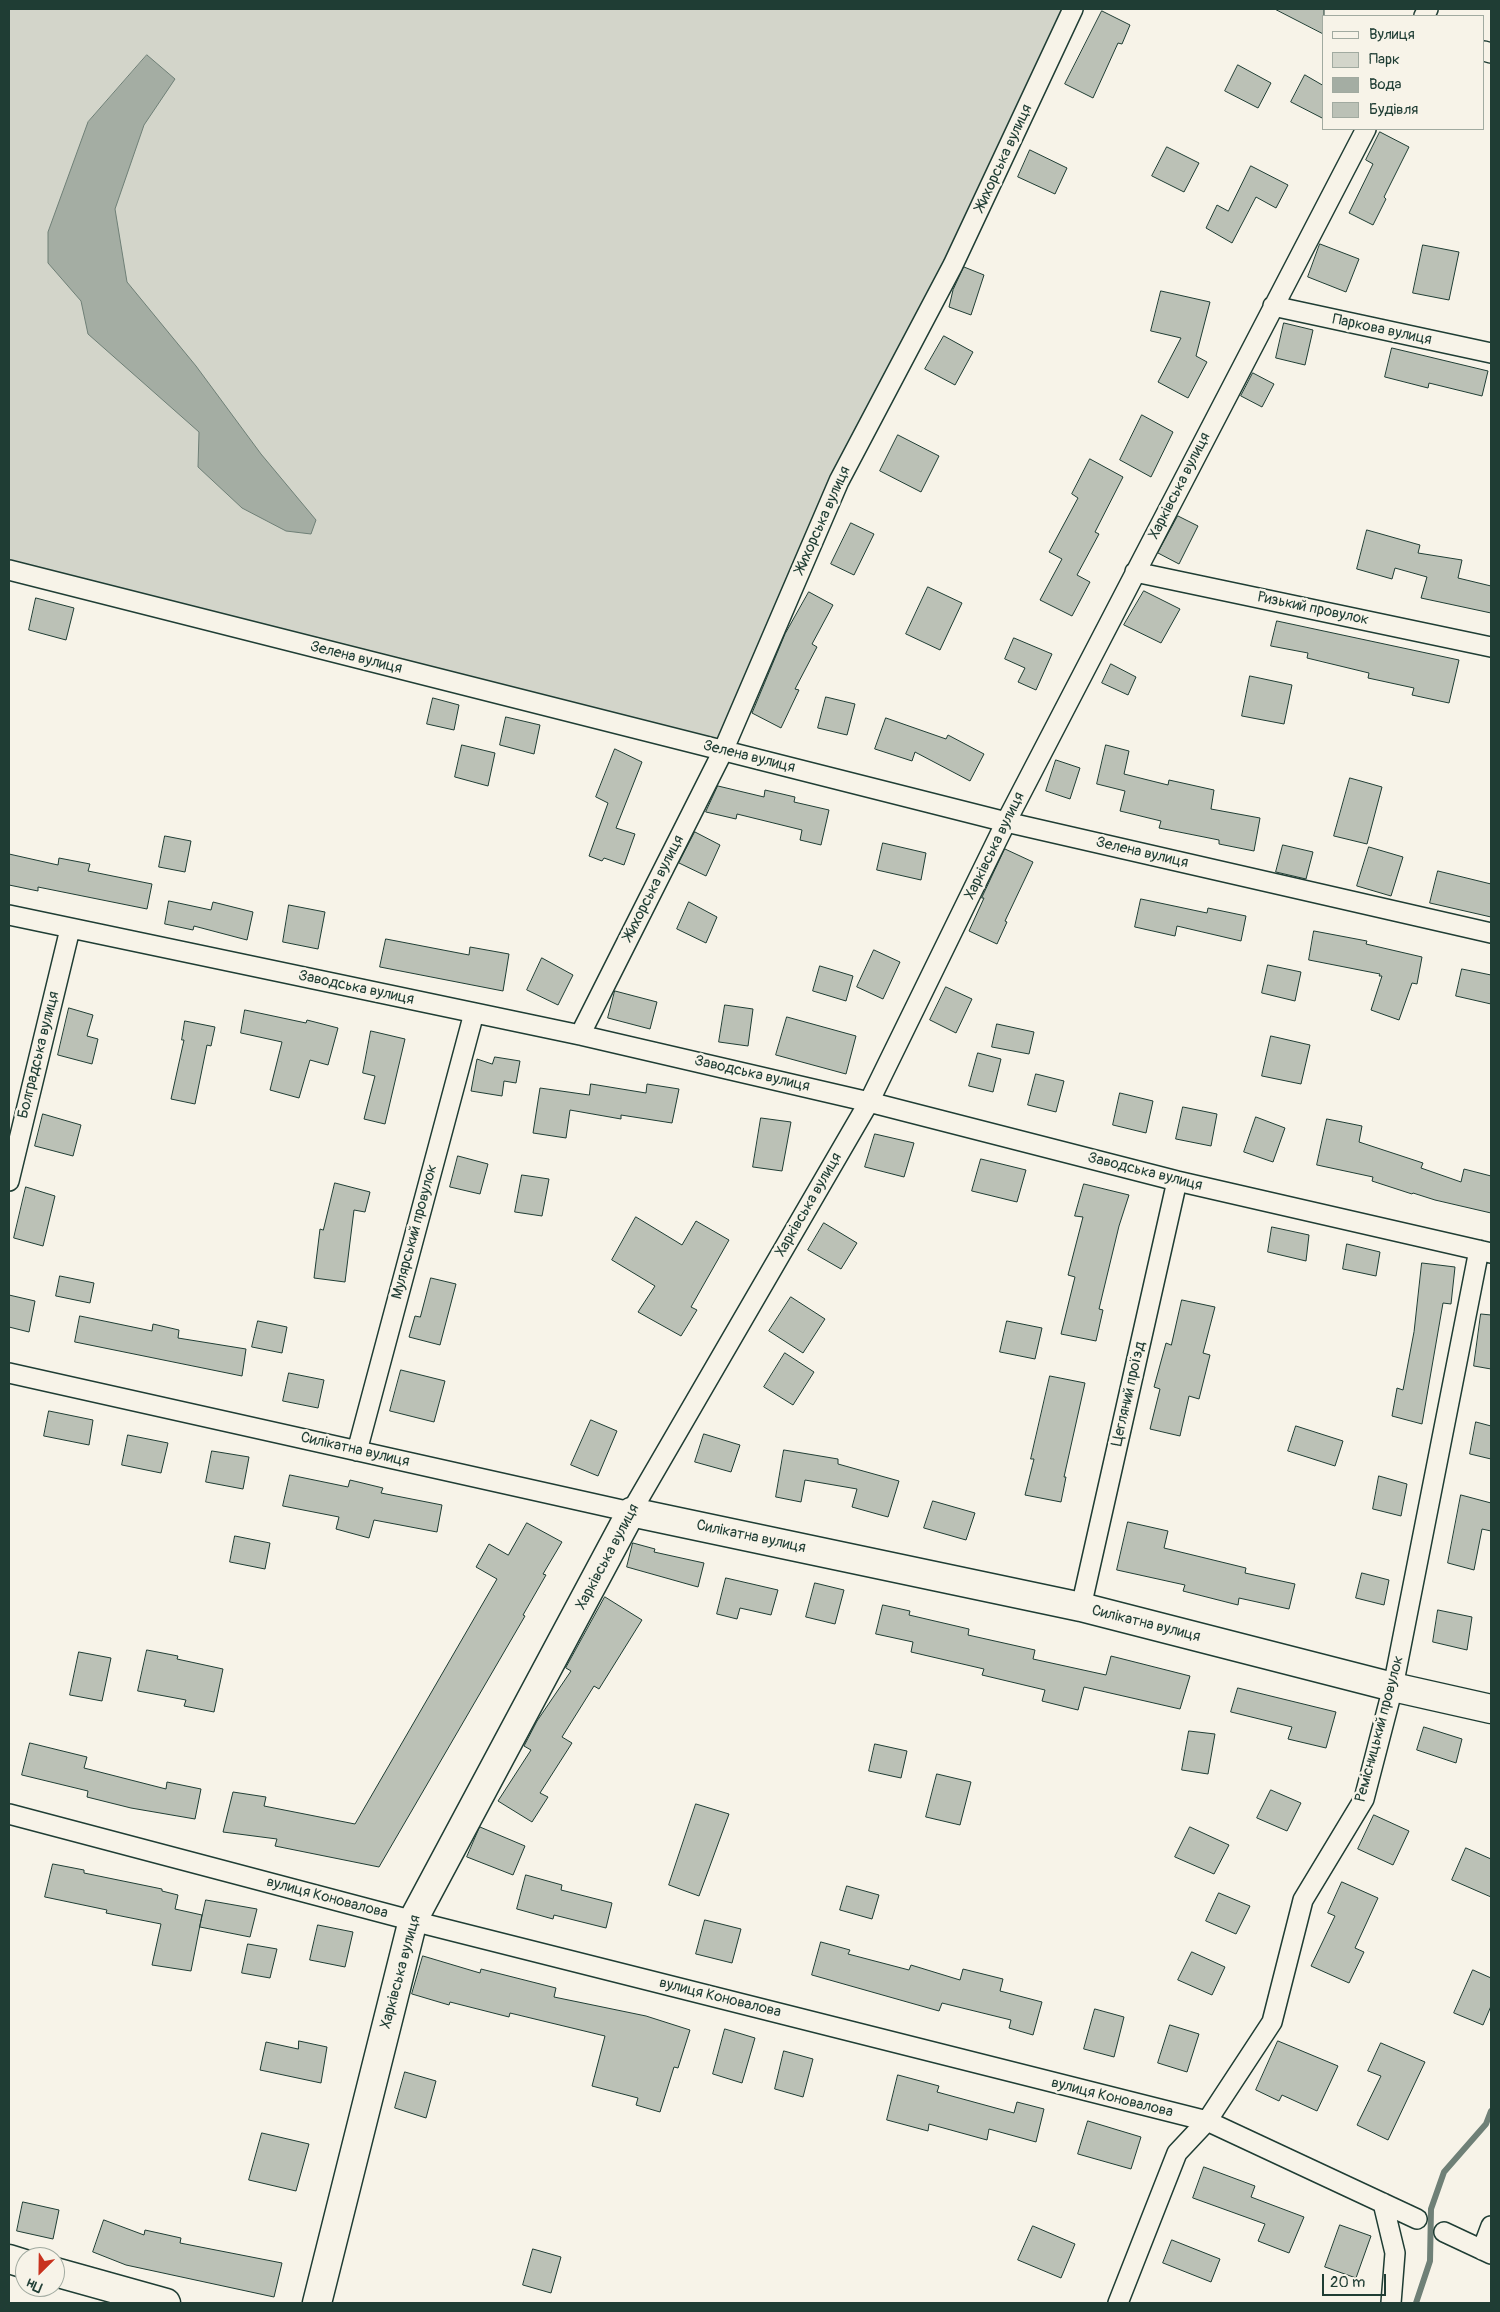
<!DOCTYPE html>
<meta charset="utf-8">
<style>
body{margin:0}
#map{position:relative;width:1500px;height:2312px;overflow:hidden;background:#f7f3e8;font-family:Pangolin,sans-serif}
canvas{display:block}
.frame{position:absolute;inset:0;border:10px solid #1f3d34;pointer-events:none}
.legend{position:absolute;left:1322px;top:15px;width:162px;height:115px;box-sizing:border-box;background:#f7f3e8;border:1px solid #a1aaa0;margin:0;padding:6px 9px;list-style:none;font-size:15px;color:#1f3d34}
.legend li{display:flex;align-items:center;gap:10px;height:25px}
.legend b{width:25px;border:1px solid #a1aaa0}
.north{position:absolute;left:15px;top:2247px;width:50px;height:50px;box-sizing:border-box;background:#f7f3e8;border:1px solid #a1aaa0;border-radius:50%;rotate:203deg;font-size:14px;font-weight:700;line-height:20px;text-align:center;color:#1f3d34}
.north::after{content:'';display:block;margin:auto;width:18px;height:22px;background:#c8321e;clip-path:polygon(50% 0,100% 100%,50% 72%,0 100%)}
.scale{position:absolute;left:1322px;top:2274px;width:64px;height:22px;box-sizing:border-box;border:2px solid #1f3d34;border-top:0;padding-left:6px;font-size:15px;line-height:18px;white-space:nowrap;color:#1f3d34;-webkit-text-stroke:4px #f7f3e8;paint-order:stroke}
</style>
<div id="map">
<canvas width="1500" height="2312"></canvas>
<div class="frame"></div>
<ul class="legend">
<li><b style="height:6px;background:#f7f3e8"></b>Вулиця</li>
<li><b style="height:14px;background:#d3d5ca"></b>Парк</li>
<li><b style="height:14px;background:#a4ada3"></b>Вода</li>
<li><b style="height:14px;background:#bbc1b6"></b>Будівля</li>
</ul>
<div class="north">Пн</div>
<div class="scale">20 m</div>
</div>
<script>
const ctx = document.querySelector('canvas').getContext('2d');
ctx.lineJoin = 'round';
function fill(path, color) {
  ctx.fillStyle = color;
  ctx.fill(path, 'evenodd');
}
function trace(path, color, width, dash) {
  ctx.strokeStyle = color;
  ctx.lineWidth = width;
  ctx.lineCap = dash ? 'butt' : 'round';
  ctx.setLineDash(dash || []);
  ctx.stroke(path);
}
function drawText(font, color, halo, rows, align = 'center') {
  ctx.font = font + ' Pangolin,sans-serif';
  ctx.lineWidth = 5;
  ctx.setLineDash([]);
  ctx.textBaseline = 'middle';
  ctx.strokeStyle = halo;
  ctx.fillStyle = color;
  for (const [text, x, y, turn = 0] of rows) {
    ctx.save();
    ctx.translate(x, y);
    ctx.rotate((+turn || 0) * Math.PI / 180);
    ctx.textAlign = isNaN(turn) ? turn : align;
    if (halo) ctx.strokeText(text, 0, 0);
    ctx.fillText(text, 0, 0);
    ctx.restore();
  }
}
fill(new Path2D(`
 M9 9H1073L839 481 723 751 9 570Z`), '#d3d5ca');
const water = new Path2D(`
 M147 55 175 79 144 125 115 209 127 282 196 366 261 454 316 520 311 534 286 531 242 508 198 467 199 432 88 334 81 301 48 263V232L88 122Z`);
fill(water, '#a4ada3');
trace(water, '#6f8077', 1);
trace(new Path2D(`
 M1416 2303 1430 2261 1431 2209 1444 2172 1486 2124 1491 2111`), '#6f8077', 6);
const building = new Path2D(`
 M1275 9H1324V34Z
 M1102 11 1130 25 1122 44 1118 43 1093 98 1065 84Z
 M1238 65 1271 83 1258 108 1225 91Z
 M1305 75 1324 86V119L1291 102Z
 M1380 132 1409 147 1384 197 1386 199 1373 225 1349 213 1373 164 1366 160Z
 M1167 147 1199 163 1184 192 1152 176Z
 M1030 150 1067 168 1055 194 1018 177Z
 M1251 166 1288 185 1276 208 1256 197 1232 243 1206 228 1217 205 1228 211Z
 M1320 244 1359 259 1346 292 1308 277Z
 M1423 245 1459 252 1449 300 1413 293Z
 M964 267 984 275 971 315 949 307 953 290Z
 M1161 291 1210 302 1196 356 1207 362 1188 398 1158 382 1181 338 1151 331Z
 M1284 323 1313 330 1305 365 1276 358Z
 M944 336 973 352 955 385 925 369Z
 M1392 348 1488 371 1482 396 1429 383 1428 388 1385 377Z
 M1253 373 1274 384 1262 407 1241 396Z
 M1142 415 1173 432 1151 477 1120 460Z
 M898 435 939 456 921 492 880 471Z
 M1090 459 1123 477 1095 532 1099 534 1077 575 1090 582 1072 616 1040 600 1062 559 1049 552 1078 498 1072 494Z
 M1178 516 1198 526 1179 564 1158 553Z
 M851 523 874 534 854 575 831 564Z
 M1367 530 1420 545 1418 553 1462 560 1458 578 1491 586V613L1421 598 1427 577 1395 568 1392 579 1357 569Z
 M928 587 962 603 940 650 906 634Z
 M1144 591 1180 609 1161 643 1124 625Z
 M809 592 833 605 812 644 817 647 795 689 799 690 781 728 752 713 785 634Z
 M36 598 74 608 66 640 29 630Z
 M1277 621 1459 660 1449 703 1412 695 1414 688 1368 678 1369 673 1307 658 1308 653 1271 646Z
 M1014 638 1052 654 1036 690 1018 682 1025 668 1005 659Z
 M1111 664 1136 677 1128 695 1102 683Z
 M1250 676 1292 685 1284 724 1242 716Z
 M826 697 855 704 847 735 818 728Z
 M433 698 459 705 454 730 427 724Z
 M506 717 540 725 534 754 500 745Z
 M886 718 946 739 948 735 984 754 970 781 915 752 912 761 875 749Z
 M462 745 495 753 488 786 455 777Z
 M1106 745 1129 751 1124 774 1168 785 1169 780 1214 790 1211 809 1260 818 1254 851 1219 844V840L1159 828 1161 821 1120 811 1125 791 1097 784Z
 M615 749 642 762 616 828 635 834 624 865 604 858 602 861 589 856 608 803 596 797Z
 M1056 760 1080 768 1070 799 1046 791Z
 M1350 778 1382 787 1367 844 1334 836Z
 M718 786 764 797 765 790 795 797 794 802 829 810 821 845 800 840 802 830 737 814 736 819 706 812Z
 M695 832 720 845 706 876 679 863Z
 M165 836 191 841 185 872 159 867Z
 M883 843 926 853 921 880 877 870Z
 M1283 845 1313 852 1306 879 1276 872Z
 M1369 847 1403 857 1391 896 1357 886Z
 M1005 849 1033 862 1005 921 1007 922 997 944 969 931 984 898H982Z
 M9 854 58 865 59 858 90 864 88 871 152 884 147 909 38 887V891L9 885Z
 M1438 871 1491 884V917L1430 903Z
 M1141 899 1207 913 1208 908 1246 916 1241 941 1177 926 1175 936 1135 927Z
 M169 901 211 910 213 902 253 912 247 940 194 926 193 930 165 924Z
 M689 902 717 917 706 943 677 929Z
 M289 905 325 912 318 949 283 942Z
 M1314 931 1367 941 1366 944 1422 957 1417 984 1412 983 1399 1020 1371 1010 1382 976H1379L1380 974 1309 960Z
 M386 939 469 955 470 947 509 954 503 991 380 967Z
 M874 950 900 962 883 999 857 987Z
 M542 958 573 975 558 1005 527 990Z
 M1268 965 1301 972 1295 1001 1262 993Z
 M820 966 853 976 846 1001 813 991Z
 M1462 969 1491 975V1004L1456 996Z
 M946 987 972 999 956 1033 930 1020Z
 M615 991 657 1002 650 1029 608 1018Z
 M725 1005 753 1009 748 1046 719 1042Z
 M69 1008 93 1015 87 1036 98 1039 92 1064 58 1055Z
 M245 1010 306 1023 307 1020 338 1028 328 1065 310 1060 299 1098 270 1090 282 1042 241 1033Z
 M787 1017 856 1036 846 1074 776 1055Z
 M185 1021 215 1027 211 1046 207 1045 195 1104 171 1099 184 1040H182Z
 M997 1024 1034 1032 1029 1054 992 1047Z
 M371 1031 405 1039 385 1124 364 1119 375 1076 363 1073Z
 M1271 1036 1310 1045 1301 1084 1262 1076Z
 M978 1053 1001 1059 993 1092 969 1086Z
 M495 1057 520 1061 516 1083 504 1081 502 1096 471 1091 477 1059 492 1064Z
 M1036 1074 1064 1081 1056 1112 1028 1105Z
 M591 1084 646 1093 647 1084 679 1089 672 1123 621 1115V1119L570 1110 566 1138 533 1133 540 1088 589 1095Z
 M1120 1093 1153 1101 1146 1133 1113 1125Z
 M1183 1107 1217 1114 1211 1146 1176 1139Z
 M43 1114 81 1125 73 1156 35 1146Z
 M1256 1117 1285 1128 1273 1162 1244 1152Z
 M761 1118 791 1122 782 1171 753 1167Z
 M1327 1119 1362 1126 1359 1142 1423 1163 1421 1168 1461 1182 1464 1169 1491 1176V1213L1435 1200 1413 1193 1412 1194 1372 1181 1373 1177 1317 1165Z
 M875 1134 914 1143 904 1177 865 1167Z
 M458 1156 488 1164 480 1194 450 1187Z
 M981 1159 1026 1170 1017 1202 972 1191Z
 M522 1175 549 1179 542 1216 515 1212Z
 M335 1183 370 1192 365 1212 354 1210 345 1282 314 1278 320 1229 323 1230Z
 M1084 1184 1129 1195 1119 1226 1099 1309 1103 1310 1096 1341 1061 1334 1075 1277 1068 1275 1083 1217 1075 1216Z
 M26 1187 55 1196 43 1246 14 1238Z
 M636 1217 682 1245 696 1221 729 1240 691 1307 697 1310 681 1336 638 1312 655 1286 612 1260Z
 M824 1223 857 1243 841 1269 808 1250Z
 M1272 1227 1309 1235 1306 1261 1268 1252Z
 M1347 1244 1380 1252 1376 1276 1343 1269Z
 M1422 1263 1455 1267 1451 1304 1443 1303 1422 1424 1392 1416 1397 1388 1403 1390 1414 1332Z
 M60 1276 94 1283 90 1303 56 1296Z
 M431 1278 456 1284 440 1345 409 1337 415 1316 420 1317Z
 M9 1295 35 1301 29 1332 9 1327Z
 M791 1297 825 1319 803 1353 769 1331Z
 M1182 1300 1215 1307 1203 1353 1210 1355 1199 1399 1189 1396 1180 1436 1150 1429 1160 1389 1154 1387 1166 1343 1171 1345Z
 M1481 1314 1491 1315V1369L1474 1366Z
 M80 1316 152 1331 153 1324 179 1330 178 1338 246 1349 242 1376 75 1342Z
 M258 1321 287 1327 282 1353 252 1347Z
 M1007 1321 1042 1328 1035 1359 1000 1352Z
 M785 1353 814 1372 793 1405 764 1387Z
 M401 1370 445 1381 434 1422 390 1411Z
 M289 1373 324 1380 318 1408 283 1401Z
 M1050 1376 1085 1383 1064 1477H1066L1061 1502 1025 1495 1034 1459H1031Z
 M49 1411 93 1420 89 1445 44 1436Z
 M591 1420 617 1431 598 1476 571 1465Z
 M1476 1422 1491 1426V1459L1470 1454Z
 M1296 1426 1343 1441 1335 1466 1288 1451Z
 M704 1434 740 1445 731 1472 695 1462Z
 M128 1435 168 1443 161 1473 122 1465Z
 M784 1450 838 1459V1464L899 1481 888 1517 852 1507 857 1489 805 1480 801 1502 776 1497Z
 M212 1451 249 1457 243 1489 206 1482Z
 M290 1475 348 1487 350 1480 383 1488 381 1493 442 1505 437 1532 374 1520 369 1538 336 1529 339 1517 283 1506Z
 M1379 1476 1407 1484 1401 1516 1373 1509Z
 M1461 1495 1491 1503V1531L1482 1529 1474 1570 1448 1563Z
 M933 1501 975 1513 966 1540 924 1528Z
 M1128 1522 1168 1531 1164 1548 1246 1568 1245 1573 1295 1584 1289 1609 1239 1598 1238 1605 1183 1591 1185 1585 1117 1570Z
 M527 1523 562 1542 543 1574 546 1575 523 1615 525 1616 379 1867 275 1846 277 1839 223 1832 233 1792 266 1797 264 1806 355 1824 497 1579 476 1567 489 1544 508 1555Z
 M235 1536 270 1543 265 1569 230 1562Z
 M633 1543 655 1549 654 1552 704 1563 698 1587 627 1567Z
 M1362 1573 1389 1580 1384 1605 1356 1598Z
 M726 1578 778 1590 771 1615 740 1608 737 1619 717 1614Z
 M815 1583 844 1590 835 1624 806 1617Z
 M605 1597 642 1620 599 1689 594 1686 562 1737 572 1743 540 1793 548 1797 532 1822 498 1801 531 1750 524 1746 537 1721 571 1671 566 1668Z
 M883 1605 910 1611 909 1615 969 1629 968 1635 1035 1650 1033 1659 1106 1675 1111 1656 1190 1676 1180 1709 1084 1687 1078 1710 1042 1701 1045 1690 982 1675 984 1669 911 1652 913 1642 876 1634Z
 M1438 1610 1472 1617 1467 1650 1433 1642Z
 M147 1650 178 1656 177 1659 223 1669 214 1712 184 1706 186 1700 138 1691Z
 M79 1652 111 1658 102 1701 70 1695Z
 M1238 1688 1336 1712 1326 1748 1288 1739 1292 1727 1231 1712Z
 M1424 1727 1462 1739 1456 1763 1417 1750Z
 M1189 1731 1215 1734 1208 1774 1182 1770Z
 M30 1743 87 1757 84 1768 166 1789 167 1782 201 1789 195 1819 131 1808 87 1797 88 1791 22 1775Z
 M875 1744 907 1751 901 1778 869 1771Z
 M937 1774 971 1782 960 1825 926 1817Z
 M1271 1790 1301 1803 1287 1831 1257 1818Z
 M696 1804 729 1814 699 1896 669 1885Z
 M1374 1815 1409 1831 1393 1865 1358 1849Z
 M480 1827 525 1846 513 1875 467 1857Z
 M1190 1827 1229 1845 1214 1874 1175 1857Z
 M1466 1848 1491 1859V1897L1452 1880Z
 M53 1864 84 1870V1873L162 1889V1891L178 1895 175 1909 202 1915 191 1971 152 1965 161 1924 106 1913 107 1910 45 1897Z
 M526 1875 562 1885 561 1890 612 1903 606 1928 554 1915 553 1919 517 1909Z
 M1342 1882 1378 1898 1355 1948 1364 1952 1349 1983 1311 1966 1335 1916 1328 1913Z
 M847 1886 879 1895 872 1919 840 1910Z
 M1219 1893 1250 1906 1236 1934 1206 1921Z
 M206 1900 257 1909 250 1937 200 1927Z
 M705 1920 741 1929 732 1963 696 1954Z
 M318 1925 353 1932 345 1967 310 1960Z
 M821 1942 850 1950 848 1954 909 1970 911 1965 960 1980 963 1969 1003 1979 1000 1991 1042 2002 1033 2035 1009 2028 1011 2020 942 2003 939 2011 812 1975Z
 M248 1944 277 1949 270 1978 242 1973Z
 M1192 1952 1225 1967 1212 1995 1178 1980Z
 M423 1956 480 1973 481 1969 556 1988 554 1997 646 2016 690 2030 678 2068 674 2067 660 2112 636 2105 638 2098 592 2086 605 2036 510 2013 509 2017 450 2002 449 2005 412 1994Z
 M1473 1970 1491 1978V2006L1483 2025 1454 2013Z
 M1095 2009 1124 2017 1114 2057 1084 2049Z
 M1170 2025 1199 2034 1187 2072 1158 2063Z
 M725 2029 755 2038 742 2083 713 2074Z
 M299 2041 327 2047 321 2083 260 2070 266 2042 298 2049Z
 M1278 2041 1338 2066 1317 2111 1282 2095 1279 2101 1256 2090Z
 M1381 2043 1425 2062 1388 2140 1357 2125 1381 2076 1368 2071Z
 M784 2051 813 2059 803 2097 775 2089Z
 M405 2072 436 2081 426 2118 395 2108Z
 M898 2075 939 2086 937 2092 1014 2113 1017 2102 1044 2109 1036 2142 989 2129 987 2140 929 2124 928 2131 887 2120Z
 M1088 2121 1141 2137 1131 2169 1078 2154Z
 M262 2133 309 2144 296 2191 249 2180Z
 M1204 2167 1255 2186 1251 2197 1304 2217 1289 2253 1258 2241 1265 2224 1193 2198Z
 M23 2202 59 2210 53 2239 17 2231Z
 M104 2220 144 2235 145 2230 181 2238 180 2243 282 2263 274 2297 126 2265 93 2252Z
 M1340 2225 1371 2236 1356 2278 1325 2267Z
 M1033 2226 1075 2244 1061 2278 1018 2260Z
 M1172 2240 1220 2259 1211 2282 1163 2263Z
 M533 2249 561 2257 551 2293 523 2285Z`);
fill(building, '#bbc1b6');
trace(building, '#1f3d34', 1);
const minor = new Path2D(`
 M1424 16 1428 9
 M1484 51 1491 53
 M1273 306 1491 353
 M9 570 1006 822 1491 933
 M1135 572 1491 647
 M9 915 580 1035 869 1102 1177 1181 1491 1253
 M580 1035 723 751 839 481 953 265 1073 9
 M9 1181 70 929
 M9 1373 631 1512 869 1102 1006 822 1366 129
 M357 1451 474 1013
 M1081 1607 1177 1181
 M9 1814 429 1925 1207 2121 1417 2219
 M1383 2203 1395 2253 1391 2303
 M1444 2232 1491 2254
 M1482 2250 1491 2226
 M1118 2303 1177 2153 1207 2121 1272 2022 1303 1900 1364 1799 1393 1687 1479 1250`);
const primary = new Path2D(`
 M9 2259 25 2264
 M55 2272 166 2303
 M317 2303 413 1920 631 1512 1081 1607 1393 1687 1491 1709`);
trace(minor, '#1f3d34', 22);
trace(primary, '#1f3d34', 31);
trace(minor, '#f7f3e8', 19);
trace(primary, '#f7f3e8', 28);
drawText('15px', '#1f3d34', '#f7f3e8', [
 ["Жихорська вулиця",1004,158,-65],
 ["Паркова вулиця",1382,330,12],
 ["Харківська вулиця",1180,486,-63],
 ["Жихорська вулиця",823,520,-66],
 ["Ризький провулок",1313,609,12],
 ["Зелена вулиця",356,658,14],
 ["Зелена вулиця",749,757,14],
 ["Харківська вулиця",995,846,-64],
 ["Зелена вулиця",1142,853,13],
 ["Жихорська вулиця",654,888,-63],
 ["Заводська вулиця",356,988,12],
 ["Болградська вулиця",39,1055,-76],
 ["Заводська вулиця",752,1074,13],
 ["Заводська вулиця",1145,1172,14],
 ["Харківська вулиця",809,1205,-60],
 ["Мулярський провулок",415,1232,-75],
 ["Цегляний проїзд",1129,1394,-77],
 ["Силікатна вулиця",355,1450,13],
 ["Силікатна вулиця",751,1537,12],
 ["Харківська вулиця",608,1557,-62],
 ["Силікатна вулиця",1146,1624,14],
 ["Ремісницький провулок",1380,1729,-75],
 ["вулиця Коновалова",327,1898,15],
 ["Харківська вулиця",401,1972,-75],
 ["вулиця Коновалова",720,1998,14],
 ["вулиця Коновалова",1112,2098,14]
]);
</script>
